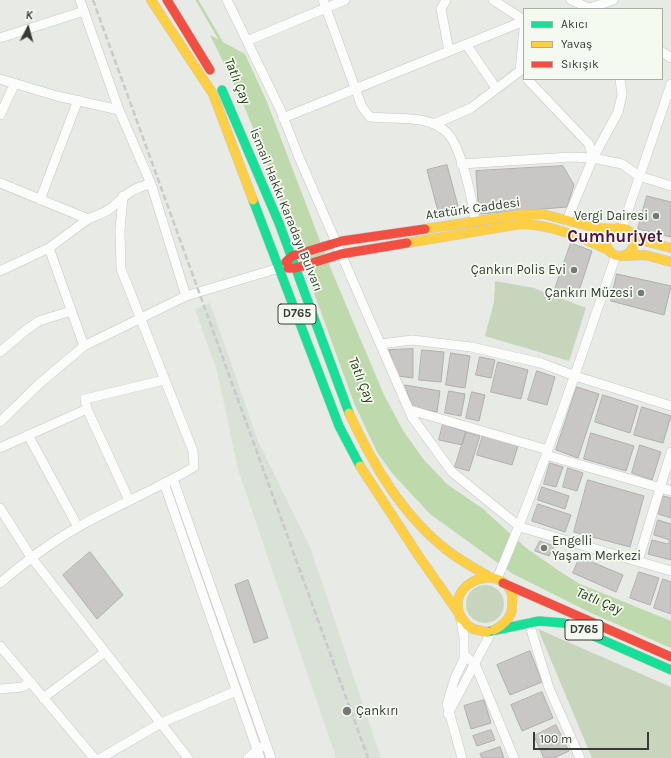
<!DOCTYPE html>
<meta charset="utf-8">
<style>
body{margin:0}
#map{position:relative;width:671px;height:758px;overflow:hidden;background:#e7eae5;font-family:Karla,sans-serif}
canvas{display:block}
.legend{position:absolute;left:523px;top:8px;width:140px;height:72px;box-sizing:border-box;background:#f4faf0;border:1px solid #a9aea6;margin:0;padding:5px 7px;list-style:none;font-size:12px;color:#383b37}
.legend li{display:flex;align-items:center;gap:8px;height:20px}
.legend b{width:20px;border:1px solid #a9aea6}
.north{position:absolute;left:8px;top:8px;width:40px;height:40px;-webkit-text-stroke:3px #f4faf0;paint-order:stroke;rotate:6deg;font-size:11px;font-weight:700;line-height:16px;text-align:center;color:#383b37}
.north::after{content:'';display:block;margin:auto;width:14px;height:18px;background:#383b37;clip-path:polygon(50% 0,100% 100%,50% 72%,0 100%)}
.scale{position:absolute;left:533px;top:732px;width:116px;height:18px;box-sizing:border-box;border:2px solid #383b37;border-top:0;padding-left:5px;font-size:12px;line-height:14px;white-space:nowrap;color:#383b37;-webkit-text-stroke:3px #f4faf0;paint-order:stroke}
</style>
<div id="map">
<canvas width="671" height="758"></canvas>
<ul class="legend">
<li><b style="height:5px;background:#16e098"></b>Akıcı</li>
<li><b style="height:5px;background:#ffcf43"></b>Yavaş</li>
<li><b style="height:5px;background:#f24e42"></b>Sıkışık</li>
</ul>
<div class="north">K</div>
<div class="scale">100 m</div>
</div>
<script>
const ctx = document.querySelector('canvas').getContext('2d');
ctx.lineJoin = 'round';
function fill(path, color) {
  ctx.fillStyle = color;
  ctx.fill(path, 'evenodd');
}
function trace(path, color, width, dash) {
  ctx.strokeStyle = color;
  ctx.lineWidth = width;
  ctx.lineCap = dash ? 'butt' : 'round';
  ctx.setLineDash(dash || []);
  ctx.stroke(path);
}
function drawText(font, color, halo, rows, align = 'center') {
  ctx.font = font + ' Karla,sans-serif';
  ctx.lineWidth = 3.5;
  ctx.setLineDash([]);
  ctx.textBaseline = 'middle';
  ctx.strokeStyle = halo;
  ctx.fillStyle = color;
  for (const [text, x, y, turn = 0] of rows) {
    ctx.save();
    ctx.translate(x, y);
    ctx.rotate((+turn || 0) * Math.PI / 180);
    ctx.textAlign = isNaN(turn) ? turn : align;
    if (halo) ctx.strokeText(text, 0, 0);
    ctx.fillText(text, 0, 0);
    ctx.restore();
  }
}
fill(new Path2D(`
 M210 303 258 441 310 547 381 758H336L238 469 217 371 195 309Z`), '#dae1d6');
fill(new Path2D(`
 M495 281 534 288 586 308 569 361 485 336 494 302Z
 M466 604a19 19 0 1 1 38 0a19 19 0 1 1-38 0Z
 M538 629 671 687V758H592Z`), '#c6d5bc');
fill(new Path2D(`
 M210 35 245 54 267 102 330 267 384 395 404 432 424 460 448 485 482 508 525 547 562 573 580 584 671 621V648L589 612 513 574 430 514 392 473 377 452 354 403 262 150 240 96Z`), '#bed9ab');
trace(new Path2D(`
 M197 0 222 43`), '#bed9ab', 2.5);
const building = new Path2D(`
 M447 165 458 206 438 211 427 170Z
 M563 166 574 185 567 207 479 214 476 171Z
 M647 196 671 202V237L638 229Z
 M571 243 592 251 577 297 555 289Z
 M617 274 671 286 664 315 611 301Z
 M413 349V378L398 376 389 350Z
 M422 350 444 352 441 382 419 380Z
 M451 353 470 356 465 388 446 385Z
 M480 357 495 360 491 378 476 375Z
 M498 362 528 370 521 399 491 392Z
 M537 371 555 377 547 405 528 400Z
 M405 385 440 391 437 412 413 407Z
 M577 387 599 394 578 458 556 450Z
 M449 391 465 394 461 416 445 413Z
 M472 392 485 395 479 421 466 418Z
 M603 395 638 406 630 433 595 422Z
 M642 407 671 416 663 443 634 435Z
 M443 424 466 432 462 445 439 440Z
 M466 432 480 436 469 471 455 467Z
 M591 433 634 446 626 471 584 459Z
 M483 435 518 446 512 465 477 455Z
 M640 445 661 452 652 480 632 473Z
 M550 463 563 467 556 487 544 484Z
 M568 468 583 473 577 491 563 487Z
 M588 480 644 496 630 547 574 532Z
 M542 487 569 496 565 509 538 500Z
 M663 496 671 498V518L658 514Z
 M538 504 571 515 565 532 532 521Z
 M658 520 671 524V560L648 554 652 540 668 544 670 540 654 535Z
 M540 541 554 546 549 556 535 551Z
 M90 552 123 595 97 619 63 575Z
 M580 557 623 575 616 592 573 573Z
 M639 572 659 578 650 605 630 598Z
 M663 579 671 582V614L654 608Z
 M248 580 268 638 254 643 235 585Z
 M530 651 542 682 510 695 497 665Z
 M542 692 553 718 522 731 511 705Z
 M484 700 491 723 471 729 464 706Z
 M556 725 569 751 554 758H544L534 736Z
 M491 730 495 740 477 746 473 736Z
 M500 747 504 758H482L480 754Z`);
fill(building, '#c8c7c6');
trace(building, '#afafad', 1);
const street = new Path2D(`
 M80 0 119 110 151 184 186 296
 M227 0 281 111 298 155 412 417 452 472 520 527 671 571
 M323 0 362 107 370 117C390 119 414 116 434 124 438 126 446 131 449 135 462 151 472 198 475 220
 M446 0 441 9 449 51
 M493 0 524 20
 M571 0 591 9
 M588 9 613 0
 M0 38 84 11
 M247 41 345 0
 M466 44 496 88
 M662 52 671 58
 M0 79 57 96 119 110
 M527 79 589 144 593 158 618 112 622 95 620 79
 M0 115 15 83
 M283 118 524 21
 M434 124 471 108 520 71 524 29
 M461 164 571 157 593 158 622 164 639 176 671 186
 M0 183 88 219C95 216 105 213 111 208 127 195 129 189 151 184
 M40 200 78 100
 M567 220 593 158
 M622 228 671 84
 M49 248 84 346
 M0 271 49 248 88 219
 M381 344 412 340 471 347 541 363 575 376 671 406
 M0 352 26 330 39 321 71 311
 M410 410 548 450
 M0 422 39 384 84 346 186 296 279 268
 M28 435 78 527
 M0 448 87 409
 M546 455 671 491
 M173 479 271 758
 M164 483 260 758
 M129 500 87 409 85 399 164 380
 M0 508 31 557 188 758
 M638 561 671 452
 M497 579C542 473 579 364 616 255
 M0 583C25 562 51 542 80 526 117 505 157 489 194 467L193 451 121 269 120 231 123 196
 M461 620 464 638V659L455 678 447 704 462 758
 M529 623 549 688 580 758
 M0 646 94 758
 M464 655 475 664 514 758
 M0 689 22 687 31 682
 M43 698 105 652
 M448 714 492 631
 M101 758 161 723 236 691
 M248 758 261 747`);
const fast = new Path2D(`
 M222 90 279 223 349 413
 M253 200 339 426 360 466
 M487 632 539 621 564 623 671 670`);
const slow = new Path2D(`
 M151 0 213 94 253 200
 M606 242a14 14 0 1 1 28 0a14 14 0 1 1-28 0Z
 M425 229 517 215 543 214 596 228 617 229
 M631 234 648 242 671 248
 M407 243 521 224C553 225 581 237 610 251
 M623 256 645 255 671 262
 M349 413C373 465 402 515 448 551 461 561 476 569 490 577
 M360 466 418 555 467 625 473 629 487 632
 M460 618C459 612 457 605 458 600 463 576 503 568 512 594 513 597 512 603 512 607 512 618 503 625 494 630`);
const jam = new Path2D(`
 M167 0 210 70
 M286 262 292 256 342 241 425 229
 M288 268H296L341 254 407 243
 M503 583 671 657`);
trace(street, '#c6c8c4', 10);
trace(fast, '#c6c8c4', 10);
trace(slow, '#c6c8c4', 10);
trace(jam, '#c6c8c4', 10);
trace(street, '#fbfcfb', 9);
trace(fast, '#16e098', 9);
trace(slow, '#ffcf43', 9);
trace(jam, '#f24e42', 9);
trace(new Path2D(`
 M93 0 368 758`), '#c9cac9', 2.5, [6, 3]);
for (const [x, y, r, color] of [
 [656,216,4,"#757874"],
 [574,270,4,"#757874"],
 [641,293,4,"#757874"],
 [544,548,4,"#757874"],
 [347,711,5,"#757874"]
]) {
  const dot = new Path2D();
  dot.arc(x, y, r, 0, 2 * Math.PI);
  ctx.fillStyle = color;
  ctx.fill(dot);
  trace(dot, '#f4faf0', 1.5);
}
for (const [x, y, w] of [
 [297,314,38],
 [584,630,38]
]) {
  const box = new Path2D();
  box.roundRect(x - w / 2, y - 10, w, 20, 3);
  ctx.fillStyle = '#f4faf0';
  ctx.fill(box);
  trace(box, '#383b37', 1);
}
drawText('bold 12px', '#383b37', null, [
 ["D765",297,314],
 ["D765",584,630]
]);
drawText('13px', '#383b37', '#f4faf0', [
 ["Atatürk Caddesi",473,209,-8],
 ["İsmail Hakkı Karadayı Bulvarı",286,210,68]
]);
drawText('13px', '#383b37', '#f4faf0', [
 ["Vergi Dairesi",648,216],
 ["Çankırı Polis Evi",566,270],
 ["Çankırı Müzesi",633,293],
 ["Engelli",552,541,"left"],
 ["Yaşam Merkezi",552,556,"left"],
 ["Çankırı",356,711,"left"]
], 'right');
drawText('italic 14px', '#233a0d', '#f4faf0', [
 ["Tatlı Çay",237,81,68],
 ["Tatlı Çay",361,380,68],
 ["Tatlı Çay",599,601,23]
]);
drawText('bold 17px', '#51153c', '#f4faf0', [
 ["Cumhuriyet",615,237]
]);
</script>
